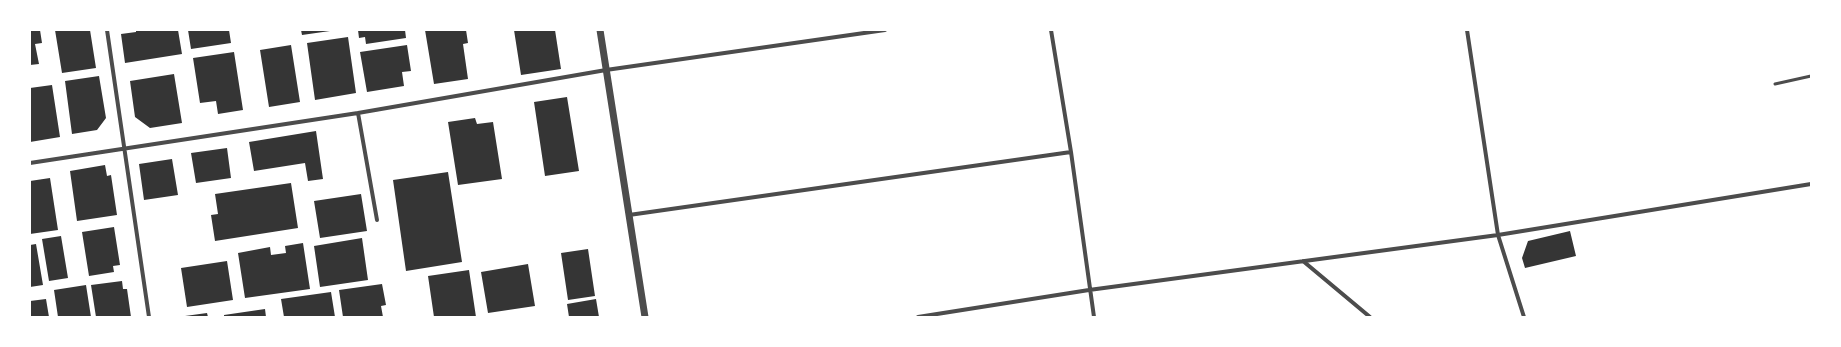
<!DOCTYPE html>
<style>
body{margin:0}
#map{position:relative;width:1841px;height:347px;overflow:hidden;background:#fff;font-family:"Sofia Sans Condensed",sans-serif}
canvas{display:block}
.frame{position:absolute;inset:0;border:31px solid #fff;pointer-events:none}
</style>
<div id="map">
<canvas width="1841" height="347"></canvas>
<div class="frame"></div>
</div>
<script>
const ctx = document.querySelector('canvas').getContext('2d');
ctx.lineJoin = 'round';
function fill(path, color) {
  ctx.fillStyle = color;
  ctx.fill(path, 'evenodd');
}
function trace(path, color, width, dash) {
  ctx.strokeStyle = color;
  ctx.lineWidth = width;
  ctx.lineCap = dash ? 'butt' : 'round';
  ctx.setLineDash(dash || []);
  ctx.stroke(path);
}
fill(new Path2D(`
 M30 30H40L42 43 35 44 39 64 30 65Z
 M55 30H90L96 68 62 73Z
 M136 30H178L182 54 125 63 121 34 136 32Z
 M188 30H229L231 43 191 49Z
 M301 30H330V31L302 35Z
 M358 30H405L406 38 366 44 365 37 359 38Z
 M425 30H466L468 43 463 44 468 79 434 84Z
 M514 30H555L561 69 521 75Z
 M348 37 356 93 315 100 307 43Z
 M291 45 300 102 269 107 260 50Z
 M407 45 411 71 402 72 404 86 367 92 360 52Z
 M234 52 243 110 218 114 216 101 200 103 193 58Z
 M174 74 182 123 150 128 135 117 130 81Z
 M99 76 106 118 97 130 72 134 65 81Z
 M52 85 60 137 30 142V88Z
 M567 97 579 171 545 176 534 102Z
 M475 118 477 124 493 122 502 179 458 185 448 122Z
 M316 131 323 179 308 181 305 163 254 171 249 142Z
 M227 148 231 178 196 183 191 153Z
 M172 159 178 195 144 200 139 164Z
 M105 165 107 176 111 175 117 215 77 221 70 171Z
 M448 172 462 262 406 271 393 180Z
 M50 178 58 230 30 234V181Z
 M291 183 298 228 215 241 211 215 218 214 215 194Z
 M361 194 367 231 320 238 314 201Z
 M114 227 120 265 113 266 114 272 89 276 82 232Z
 M1570 231 1576 256 1525 268 1522 258 1528 241Z
 M61 236 68 278 49 281 42 239Z
 M362 238 368 280 320 287 314 246Z
 M303 243 310 289 245 298 238 253 270 247 271 255 286 253 285 246Z
 M36 244 43 285 30 287V245Z
 M588 249 595 296 568 300 561 253Z
 M227 261 233 300 187 307 181 268Z
 M528 264 535 306 488 313 481 272Z
 M469 270 476 317H434L428 276Z
 M122 281 123 289H127L131 317H96L91 285Z
 M382 284 386 305 381 306 383 317H343L339 290Z
 M86 285 91 317H58L54 290Z
 M331 292 335 317H284L281 299Z
 M46 299 49 317H30V301Z
 M596 299 599 317H569L567 304Z
 M265 309 266 317H224V315Z
 M207 313 208 317H185V316Z`), '#353535');
trace(new Path2D(`
 M1775 84 1811 76`), '#4c4c4c', 3);
trace(new Path2D(`
 M107 30 149 317
 M1051 30 1071 152 1094 317
 M1467 30 1498 235 1524 317
 M358 113 377 220
 M30 163 358 113 606 70 885 30
 M629 215 1071 152
 M1303 261 1370 317
 M918 317 1089 290 1498 235 1811 184`), '#4c4c4c', 4);
trace(new Path2D(`
 M600 30 645 317`), '#4c4c4c', 7);
</script>
